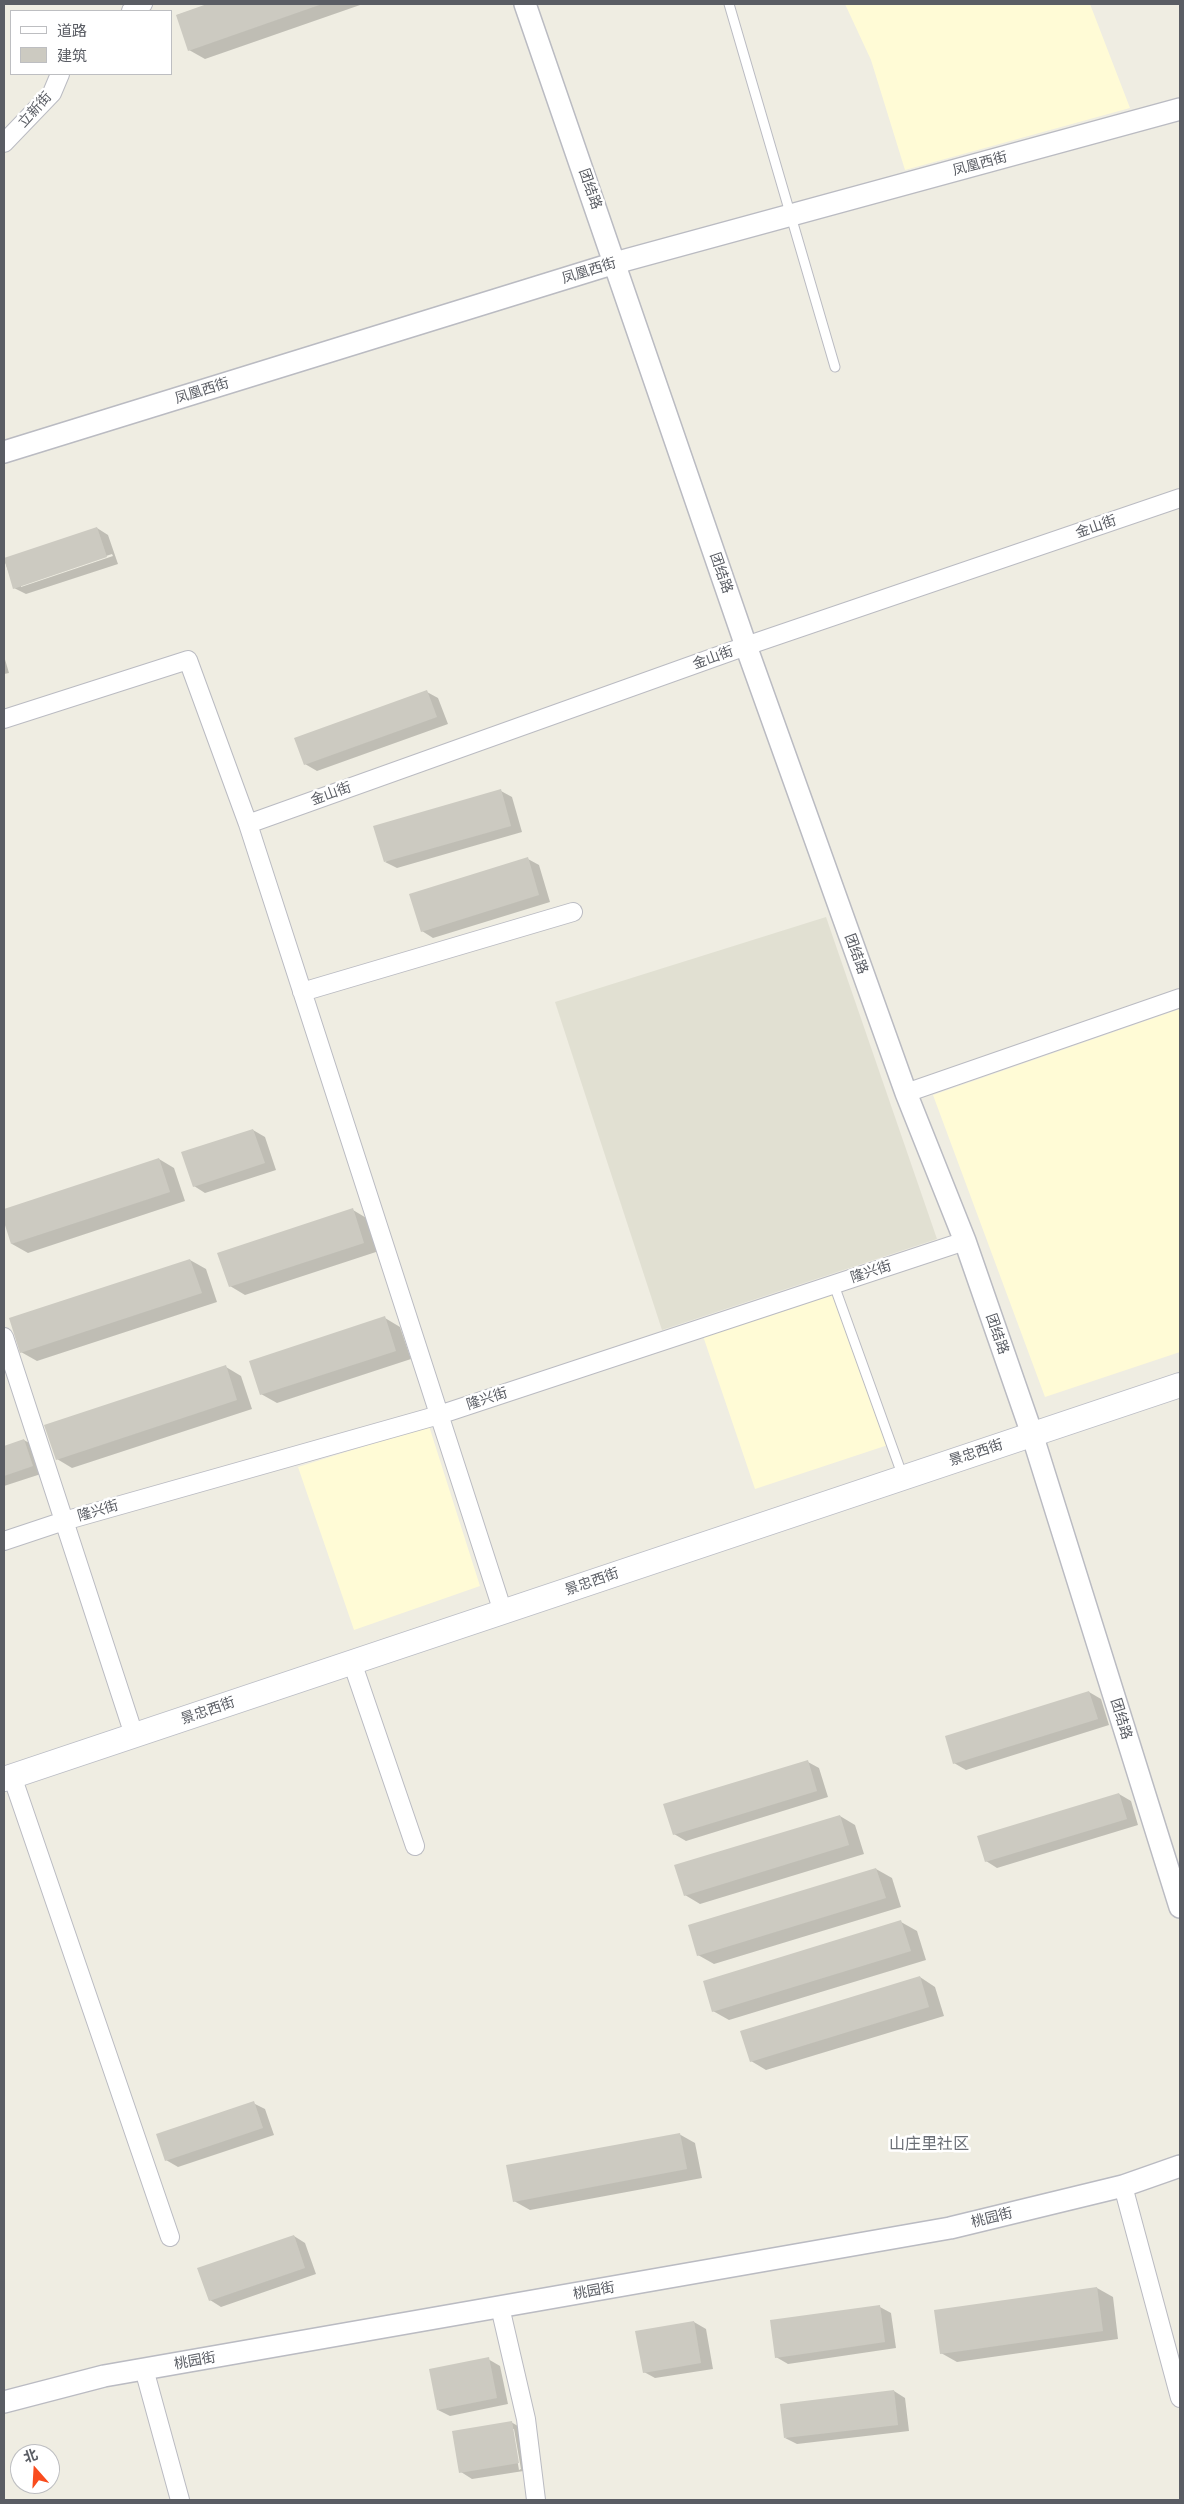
<!DOCTYPE html>
<meta charset="utf-8">
<style>
body{margin:0}
#map{position:relative;width:1184px;height:2504px;overflow:hidden;background:#efede2;font-family:Montserrat,"Noto Sans SC",sans-serif}
canvas{display:block}
.frame{position:absolute;inset:0;border:5px solid #5a5d64;pointer-events:none}
.legend{position:absolute;left:10px;top:10px;width:162px;height:65px;box-sizing:border-box;background:#fff;border:1px solid #bdbec1;margin:0;padding:6px 9px;list-style:none;font-size:15px;color:#5a5d64}
.legend li{display:flex;align-items:center;gap:10px;height:25px}
.legend b{width:25px;border:1px solid #bdbec1}
.north{position:absolute;left:10px;top:2444px;width:50px;height:50px;box-sizing:border-box;background:#fff;border:1px solid #bdbec1;border-radius:50%;rotate:341deg;font-size:14px;font-weight:700;line-height:20px;text-align:center;color:#5a5d64}
.north::after{content:'';display:block;margin:auto;width:18px;height:22px;background:#f94c1e;clip-path:polygon(50% 0,100% 100%,50% 72%,0 100%)}
</style>
<div id="map">
<canvas width="1184" height="2504"></canvas>
<div class="frame"></div>
<ul class="legend">
<li><b style="height:6px;background:#fff"></b>道路</li>
<li><b style="height:14px;background:#cccac1"></b>建筑</li>
</ul>
<div class="north">北</div>
</div>
<script>
const ctx = document.querySelector('canvas').getContext('2d');
ctx.lineJoin = 'round';
function fill(path, color) {
  ctx.fillStyle = color;
  ctx.fill(path, 'evenodd');
}
function trace(path, color, width, dash) {
  ctx.strokeStyle = color;
  ctx.lineWidth = width;
  ctx.lineCap = dash ? 'butt' : 'round';
  ctx.setLineDash(dash || []);
  ctx.stroke(path);
}
function drawText(font, color, halo, rows, align = 'center') {
  ctx.font = font + ' Montserrat,"Noto Sans SC",sans-serif';
  ctx.lineWidth = 5;
  ctx.setLineDash([]);
  ctx.textBaseline = 'middle';
  ctx.strokeStyle = halo;
  ctx.fillStyle = color;
  for (const [text, x, y, turn = 0] of rows) {
    ctx.save();
    ctx.translate(x, y);
    ctx.rotate((+turn || 0) * Math.PI / 180);
    ctx.textAlign = isNaN(turn) ? turn : align;
    if (halo) ctx.strokeText(text, 0, 0);
    ctx.fillText(text, 0, 0);
    ctx.restore();
  }
}
fill(new Path2D(`
 M845 4H1090L1130 108 905 170 871 60Z
 M1180 1009V1352L1045 1397 933 1095Z
 M833 1290 888 1445 755 1489 702 1333Z
 M429 1426 480 1586 354 1630 298 1467Z`), '#fffbd6');
fill(new Path2D(`
 M826 917 937 1239 662 1330 555 1002Z`), '#e1e0d2');
fill(new Path2D(`
 M210 4H363L205 59 189 50 177 15Z
 M97 528 108 535 118 564 26 594 14 588 4 559ZM112 554 113 556 21 587V585Z
 M4 656 9 673 4 674Z
 M427 692 438 698 448 724 317 771 305 764Z
 M501 791 512 797 522 832 397 868 385 862Z
 M528 859 539 865 550 902 433 938 422 931Z
 M253 1130 265 1137 276 1170 205 1193 194 1186Z
 M159 1159 174 1168 185 1201 28 1253 12 1244 4 1218V1210Z
 M353 1210 368 1219 379 1251 245 1295 230 1286Z
 M190 1260 206 1269 217 1302 37 1361 21 1352Z
 M385 1318 400 1327 411 1359 277 1403 261 1394Z
 M226 1367 241 1376 252 1409 72 1468 57 1459Z
 M24 1440 36 1447 44 1473 4 1486V1447Z
 M1089 1692 1101 1699 1109 1725 966 1770 954 1763Z
 M808 1762 819 1768 828 1797 686 1841 674 1834Z
 M1119 1794 1131 1801 1138 1825 997 1868 986 1861Z
 M840 1816 855 1825 864 1854 700 1904 685 1895Z
 M876 1869 892 1878 901 1907 714 1964 698 1955Z
 M901 1922 917 1931 926 1960 729 2020 713 2011Z
 M920 1977 935 1987 944 2016 766 2070 751 2061Z
 M253 2103 265 2109 274 2135 178 2167 166 2160Z
 M679 2134 695 2143 702 2178 530 2210 514 2201Z
 M294 2236 305 2243 316 2274 221 2307 210 2300Z
 M1097 2288 1113 2297 1118 2339 957 2362 941 2353Z
 M880 2307 891 2313 896 2348 788 2364 776 2357Z
 M694 2322 706 2329 713 2369 655 2378 644 2372Z
 M488 2359 500 2366 508 2404 450 2416 438 2410Z
 M894 2391 905 2398 909 2431 797 2444 785 2438Z
 M511 2422 523 2429 530 2470 472 2479 461 2472ZM512 2429H514L521 2469 519 2470Z`), '#0003');
fill(new Path2D(`
 M207 4H322L188 51 176 15Z
 M97 527 107 557 13 589 4 558Z
 M427 690 437 717 304 765 294 738Z
 M501 789 511 826 384 862 373 826Z
 M528 857 539 895 421 932 409 894Z
 M253 1129 265 1163 193 1187 181 1152Z
 M159 1158 170 1192 11 1244 4 1222V1209Z
 M353 1208 364 1243 229 1287 217 1253Z
 M190 1259 202 1293 20 1353 9 1318Z
 M385 1316 396 1351 260 1395 249 1361Z
 M226 1365 237 1400 56 1460 44 1425Z
 M24 1439 33 1466 4 1476V1446Z
 M1089 1691 1098 1719 953 1764 945 1736Z
 M808 1760 817 1791 673 1835 663 1804Z
 M1119 1793 1127 1819 985 1862 977 1836Z
 M840 1815 849 1845 684 1896 674 1865Z
 M876 1868 886 1898 697 1956 688 1925Z
 M901 1920 911 1951 712 2012 703 1981Z
 M920 1976 929 2007 750 2062 740 2031Z
 M254 2101 263 2128 165 2161 156 2134Z
 M680 2133 687 2169 513 2202 506 2165Z
 M294 2235 305 2268 209 2301 197 2268Z
 M1097 2287 1103 2331 940 2354 934 2310Z
 M880 2305 885 2342 775 2358 770 2320Z
 M694 2321 701 2363 643 2373 635 2331Z
 M489 2357 497 2398 437 2410 429 2369Z
 M894 2390 898 2425 784 2438 780 2404Z
 M512 2421 519 2463 459 2473 452 2431Z`), '#cccac1');
const service = new Path2D(`
 M729 4 835 367
 M834 1285 903 1477`);
const minor = new Path2D(`
 M131 11 143 4
 M4 143 52 93 60 74
 M4 719 188 660 248 824 503 1612
 M248 824 746 646 1180 498
 M302 992 573 912
 M906 1093 1180 998
 M4 1337 134 1735
 M4 1541 64 1521 439 1415 965 1241
 M352 1662 415 1846
 M12 1776 170 2237
 M1123 2186 1180 2398
 M500 2307 526 2419 536 2500
 M144 2369 180 2500`);
const tertiary = new Path2D(`
 M525 4 746 646 906 1093 965 1241 1032 1434 1180 1907
 M4 452 615 263 1180 109
 M4 2402 104 2376 950 2228 1123 2186 1180 2166`);
const secondary = new Path2D(`
 M4 1779 1180 1385`);
trace(service, '#babbc2', 11);
trace(minor, '#babbc2', 20);
trace(tertiary, '#babbc2', 24);
trace(secondary, '#bbbdc5', 26);
trace(service, '#fff', 9);
trace(minor, '#fff', 18);
trace(tertiary, '#fff', 21);
trace(secondary, '#fff', 24);
drawText('14px', '#5a5d64', '#fff', [
 ["立新街",35,110,-48],
 ["凤凰西街",980,164,-15],
 ["团结路",590,189,71],
 ["凤凰西街",589,271,-17],
 ["凤凰西街",202,391,-17],
 ["金山街",1096,527,-19],
 ["团结路",721,573,71],
 ["金山街",713,658,-20],
 ["金山街",331,794,-20],
 ["团结路",856,954,70],
 ["隆兴街",871,1272,-18],
 ["团结路",997,1334,71],
 ["隆兴街",487,1399,-18],
 ["景忠西街",976,1453,-18],
 ["隆兴街",98,1511,-16],
 ["景忠西街",592,1582,-19],
 ["景忠西街",208,1711,-19],
 ["团结路",1121,1719,73],
 ["桃园街",992,2218,-14],
 ["桃园街",594,2291,-10],
 ["桃园街",195,2361,-10]
]);
drawText('16px', '#6b6f76', '#fff', [
 ["山庄里社区",929,2144]
]);
</script>
